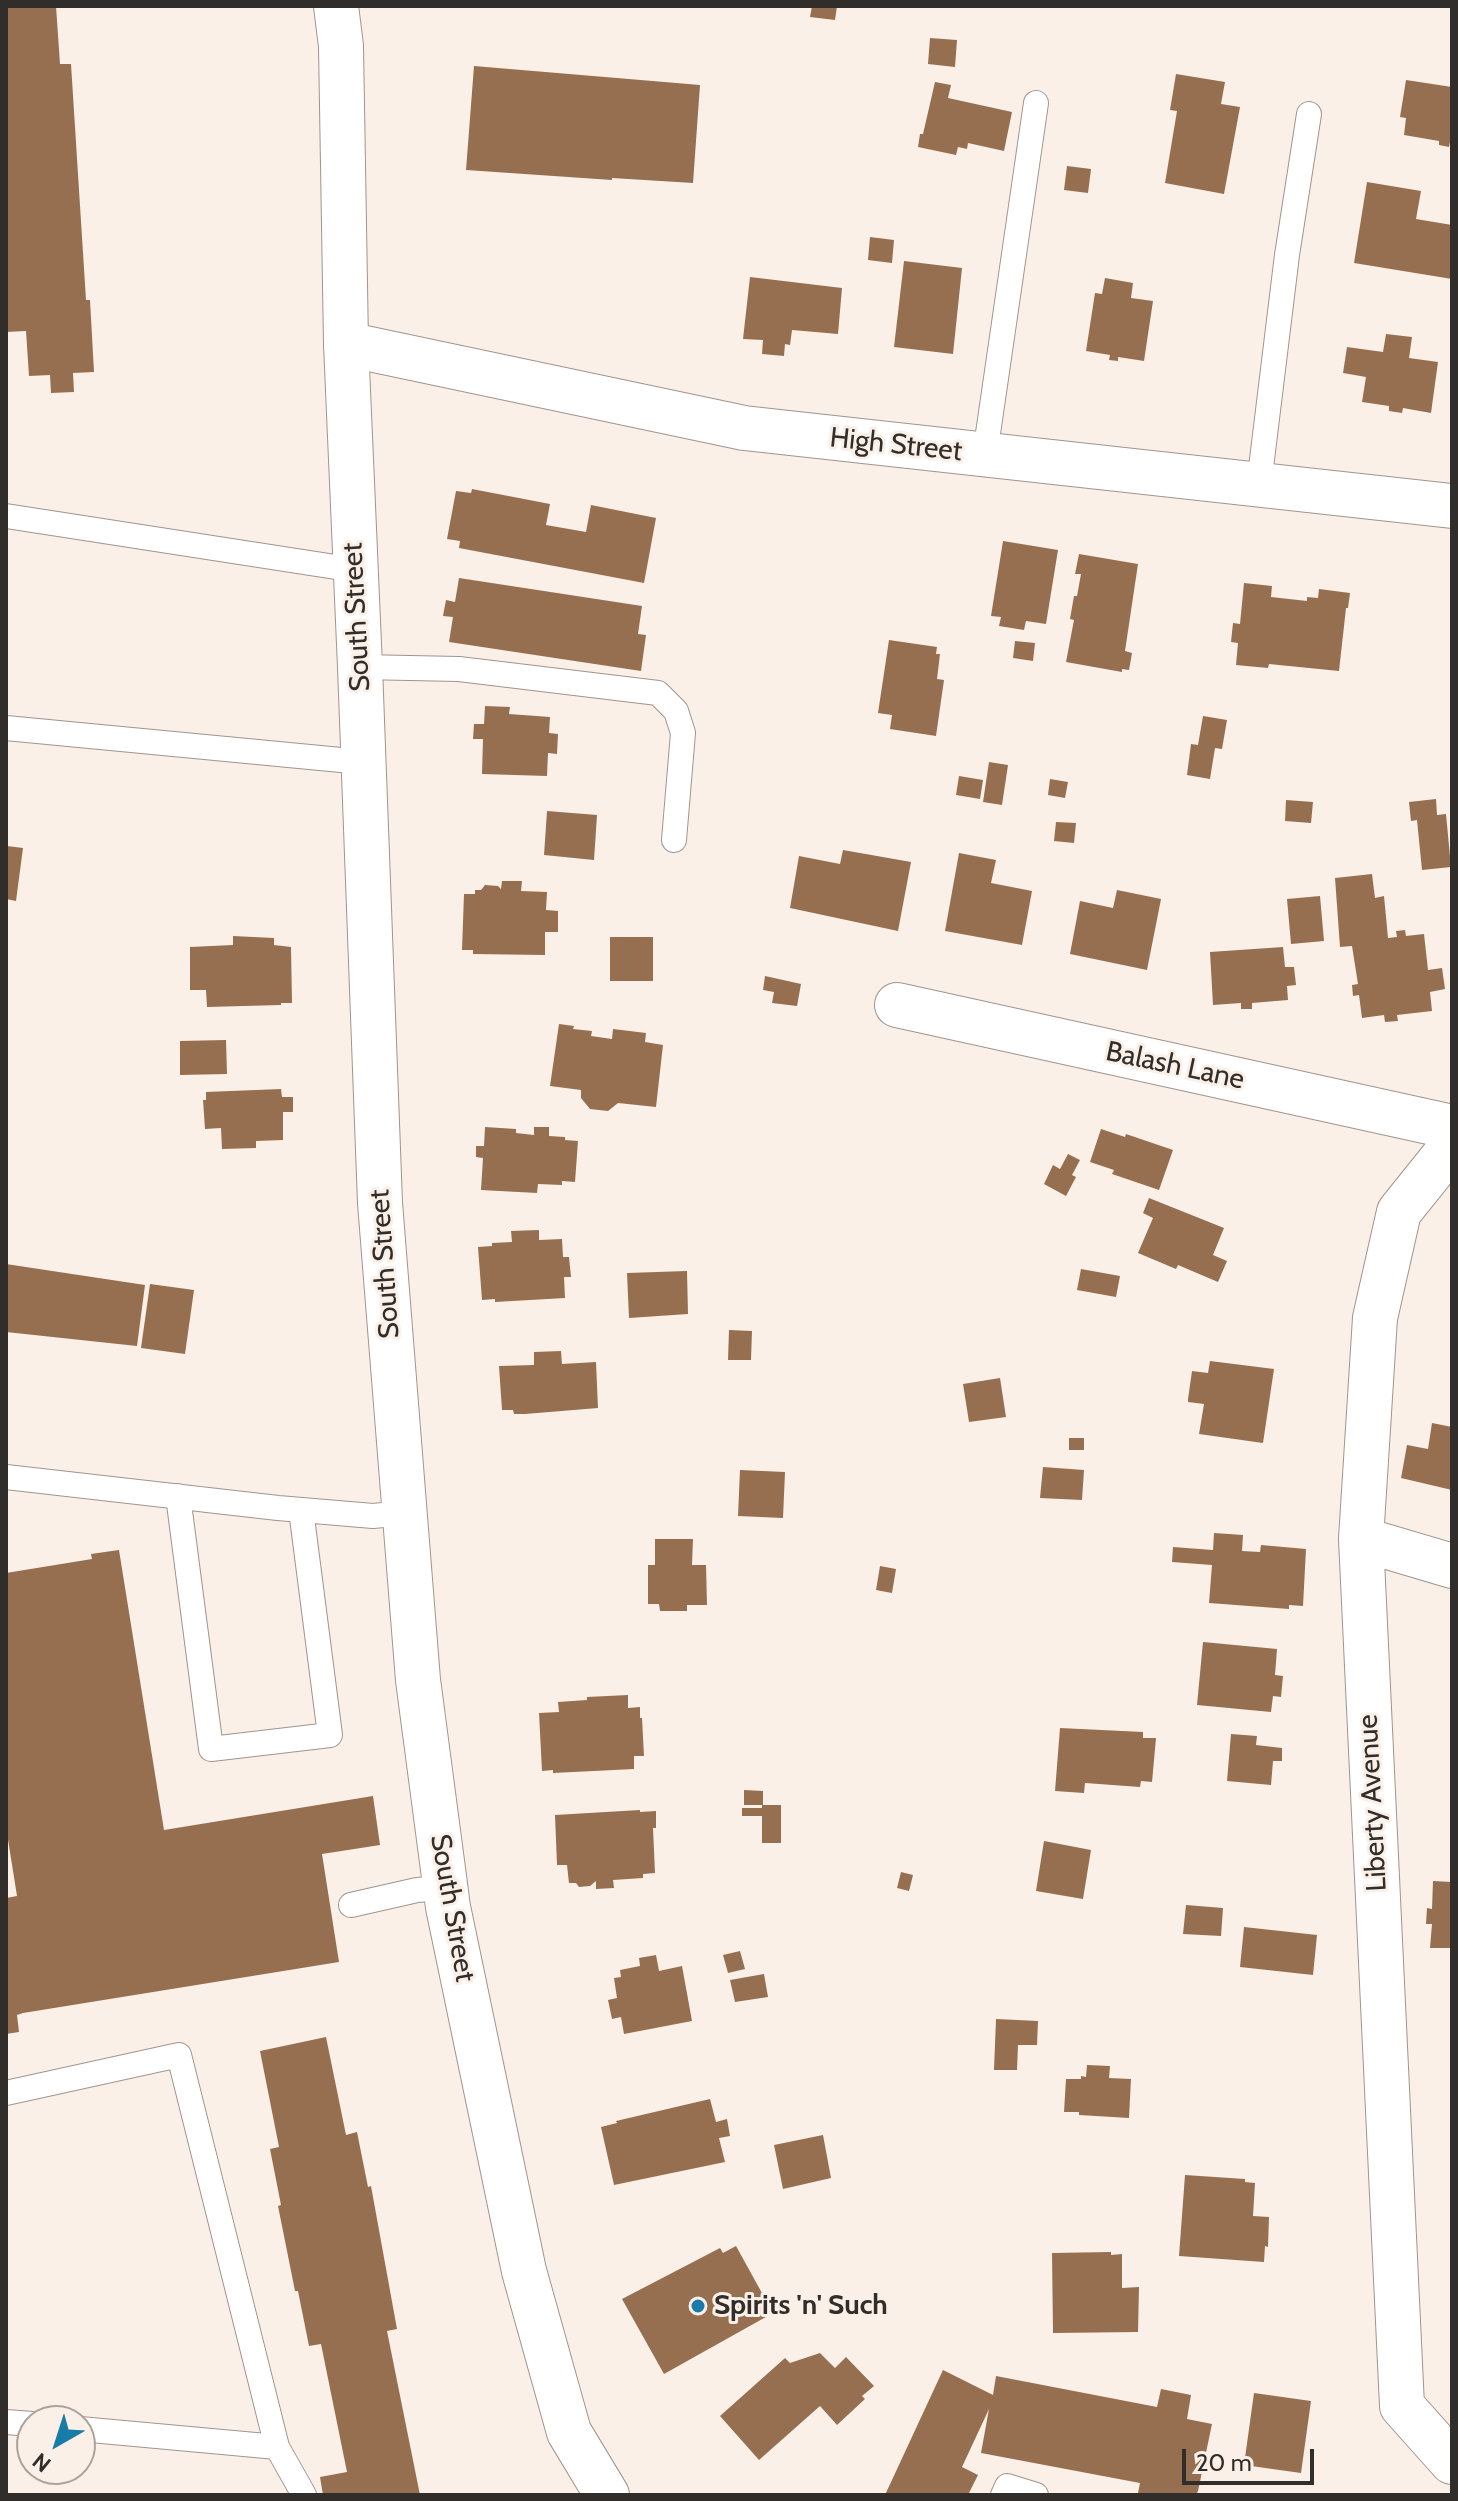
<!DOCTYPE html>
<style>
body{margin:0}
#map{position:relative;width:1458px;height:2501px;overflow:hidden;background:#fbf0e8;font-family:Cabin,sans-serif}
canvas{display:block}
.frame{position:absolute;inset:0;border:8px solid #312d2a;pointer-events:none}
.north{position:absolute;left:16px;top:2405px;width:80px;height:80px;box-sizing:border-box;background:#fbf0e8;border:2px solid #aaa29c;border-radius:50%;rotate:219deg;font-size:22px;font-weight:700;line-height:32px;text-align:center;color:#312d2a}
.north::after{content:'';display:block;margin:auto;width:28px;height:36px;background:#197ba7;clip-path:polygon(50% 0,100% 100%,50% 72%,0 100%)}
.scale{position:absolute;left:1182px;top:2449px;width:132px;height:36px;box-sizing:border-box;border:4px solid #312d2a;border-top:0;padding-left:10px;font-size:24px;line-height:28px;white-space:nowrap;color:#312d2a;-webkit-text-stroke:6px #fbf0e8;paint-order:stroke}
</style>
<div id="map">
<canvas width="1458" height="2501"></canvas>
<div class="frame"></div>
<div class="north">N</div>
<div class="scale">20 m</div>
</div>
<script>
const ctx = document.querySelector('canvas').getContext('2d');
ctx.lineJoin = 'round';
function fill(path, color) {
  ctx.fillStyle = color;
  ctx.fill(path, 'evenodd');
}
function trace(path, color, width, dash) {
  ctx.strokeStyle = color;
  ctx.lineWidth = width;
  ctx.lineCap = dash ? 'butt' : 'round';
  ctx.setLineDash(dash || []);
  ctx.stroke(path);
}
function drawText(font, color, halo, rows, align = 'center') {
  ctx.font = font + ' Cabin,sans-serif';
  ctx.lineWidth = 6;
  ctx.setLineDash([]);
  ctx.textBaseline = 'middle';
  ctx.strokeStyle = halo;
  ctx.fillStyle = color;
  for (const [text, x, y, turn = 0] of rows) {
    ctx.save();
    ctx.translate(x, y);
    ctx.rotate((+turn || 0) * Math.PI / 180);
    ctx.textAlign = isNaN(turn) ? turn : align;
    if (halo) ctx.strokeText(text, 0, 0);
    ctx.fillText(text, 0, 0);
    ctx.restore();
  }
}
fill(new Path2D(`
 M6 6H56L60 64H71L86 300H90L94 372 73 373 74 392 51 393 50 375 29 376 26 331 6 332Z
 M812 6H837L835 20 810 17Z
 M930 38 957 40 955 67 928 64Z
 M474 66 700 85 693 183 612 178V180L466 170Z
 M1176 74 1225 82 1221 104 1240 107 1224 194 1165 183 1177 111 1170 110Z
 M1406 80 1452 87V142H1450L1449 147 1439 145V141L1404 135 1406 118 1400 117Z
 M935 82 951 85 948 98 1012 112 1004 151 968 143 967 149 958 147 956 155 918 147 920 134H923Z
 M1067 166 1091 169 1088 193 1064 190Z
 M1367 182 1421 191 1416 219 1452 225V279L1354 263Z
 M870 237 894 240 892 263 868 260Z
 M904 261 962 268 953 354 894 347Z
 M750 277 842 288 838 334 792 330 790 345 785 344 784 356 762 354 763 340 743 339Z
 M1105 278 1133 283 1131 298 1153 301 1144 361 1118 357V361L1109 360 1110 355 1086 351 1095 293 1102 294Z
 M1386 334 1412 337 1409 358 1438 362 1431 413 1403 408 1402 413 1389 411V406L1362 402 1366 377 1343 373 1347 347 1383 352Z
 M472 489 550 504 546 525 586 532 591 505 656 518 644 583 459 548 460 541 447 539 456 491 471 493Z
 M1003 541 1058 550 1046 624 1026 621 1024 630 999 626 1001 617 991 616Z
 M1079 554 1138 564 1125 651 1132 653 1129 670 1122 669V672L1066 662 1074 620 1070 619 1074 596H1077L1081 574H1075Z
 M459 578 642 606 638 634 646 635 641 671 449 642 453 617 443 616 446 600 455 602Z
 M1244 583 1272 586 1271 597 1307 601V597L1318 598 1319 589 1350 593 1348 608H1346L1339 671 1269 664 1268 668 1236 665 1238 643 1231 642 1233 623 1240 624Z
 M889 640 937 647 936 654H940L937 679 944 680 936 736 890 729 892 715 878 713Z
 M1015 641 1035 643 1033 661 1013 658Z
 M485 706 510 707 509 714 550 717 549 733 558 734 557 754 548 753 547 776 482 774 483 739H473L474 724H484Z
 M1203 716 1227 720 1222 749 1215 748 1210 779 1187 775 1191 744 1198 745Z
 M989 762 1008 765 1002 805 983 802Z
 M959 776 983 780 980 799 956 795Z
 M1050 779 1068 782 1065 798 1048 795Z
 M1436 799 1437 815 1446 814 1451 867 1422 870 1417 820 1411 821 1409 802Z
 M1286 800 1313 802 1311 823 1285 821Z
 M547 811 597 815 594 860 544 855Z
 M1056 822 1076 823 1074 843 1054 841Z
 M7 846 23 848 16 901 6 899Z
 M843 850 911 862 898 931 790 908 799 856 840 864Z
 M959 853 996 860 991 883 1032 891 1022 945 945 931Z
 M1372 874 1375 898 1384 896 1388 938 1397 937 1396 931 1405 930 1406 936 1424 934 1428 970 1442 968 1445 989 1430 992 1432 1011 1397 1015 1398 1021 1385 1022 1384 1015 1362 1018 1359 995 1353 996 1352 985 1358 984 1352 946 1340 947 1335 878Z
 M502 881H522L521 891 547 892 546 910 558 911V932H545V955L473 954V950H462L464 894H475V890H481L485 885 498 886 501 889Z
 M1117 890 1161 899 1147 970 1070 954 1080 901 1113 908Z
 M1320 896 1324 941 1291 944 1287 899Z
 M233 936 274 938V945L291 947 292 1003H281V1005L207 1007 206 990H190V947L233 945Z
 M610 937H653V981H610Z
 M1283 947 1285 967H1294L1296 985 1287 986 1288 1000 1252 1003V1009H1241V1003L1213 1005 1210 952Z
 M765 976 801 984 797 1006 772 1003 774 992 763 990Z
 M559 1024 574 1026 573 1029 592 1031 591 1036 612 1039 613 1029 646 1033 645 1042 663 1045 656 1107 618 1103 608 1111 590 1109 581 1098V1090L550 1086Z
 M226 1040 227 1074 180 1075V1041Z
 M281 1089 282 1097H293V1112H283V1140L256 1141V1148L222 1149 221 1128 205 1129 203 1100H206V1092Z
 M485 1127 516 1129V1133L534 1135V1127H549V1136L565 1137V1140L578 1141 575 1182 562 1181V1185L538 1184 537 1193 481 1190 483 1158 476 1157V1146H484Z
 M1101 1129 1125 1137 1126 1134 1173 1150 1159 1190 1112 1174 1114 1170 1090 1162Z
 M1068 1154 1080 1160 1072 1175 1076 1177 1066 1196 1044 1184 1053 1165 1060 1169Z
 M1149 1198 1224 1228 1213 1255 1227 1261 1218 1282 1178 1265 1176 1269 1138 1253 1153 1218 1143 1213Z
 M539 1230V1240L562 1239 563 1257H569L571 1277H564L565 1298 495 1302V1299L482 1300 478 1247 492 1246V1243L512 1242 511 1231Z
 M6 1264 145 1285 137 1346 6 1332Z
 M1081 1269 1120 1276 1116 1297 1077 1290Z
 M687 1271 688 1314 629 1318 627 1273Z
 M150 1284 194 1290 185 1354 141 1348Z
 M729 1330 752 1331 751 1360H728Z
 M561 1351 562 1364 596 1362 598 1408 525 1414H514L513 1410H502L499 1366 534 1365V1352Z
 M1210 1361 1274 1369 1263 1443 1199 1434 1204 1404 1188 1402V1399L1192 1371 1208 1373Z
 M1000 1378 1006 1417 969 1422 963 1384Z
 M1432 1423 1452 1427V1490L1401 1478 1407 1445 1428 1449Z
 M1069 1438H1084V1450H1069Z
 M1043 1467 1084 1470 1082 1500 1040 1498Z
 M740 1470 785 1472 783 1518 738 1516Z
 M1214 1533 1243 1535 1242 1551 1260 1552 1261 1545 1306 1549 1303 1606 1289 1605V1609L1209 1603 1212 1565 1172 1562 1173 1547 1213 1550Z
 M655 1539H693L692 1565H706L707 1605H687V1611H660L659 1604H648V1565H655Z
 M119 1550 164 1830 373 1796 380 1845 322 1854 339 1962 23 2013 17 2015 19 2032 6 2034V1898L17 1896 6 1827V1573L92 1559 91 1554Z
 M880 1566 896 1569 892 1593 876 1590Z
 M1203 1642 1277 1649 1275 1675 1283 1676 1281 1697 1273 1696 1271 1712 1197 1705Z
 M628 1695V1708L640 1707V1718H642L644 1756H634V1769L553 1773V1770L542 1771 539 1713 559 1712 558 1702 587 1700V1697Z
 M1060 1728 1143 1732V1738H1156L1152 1782 1141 1781 1140 1787 1085 1783 1084 1793 1055 1791Z
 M1231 1734 1257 1736 1256 1745 1282 1748V1761H1273L1271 1785 1227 1781Z
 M744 1790 763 1791V1805H781V1843H762V1816H742V1808H762V1805H744Z
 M640 1810V1812L656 1811V1828H653L655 1873 643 1874V1878L613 1880 614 1888 596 1889V1881L590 1886 579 1887 576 1883H569L567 1865H557L555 1815Z
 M1044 1841 1091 1850 1083 1899 1036 1891Z
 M901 1872 913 1875 909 1891 897 1888Z
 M1433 1881 1452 1882V1948H1430L1432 1924H1426L1427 1908 1432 1909Z
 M1186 1905 1223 1908 1221 1936 1183 1934Z
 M1244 1927 1317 1935 1313 1975 1240 1967Z
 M740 1951 745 1969 728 1973 723 1955Z
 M656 1955 659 1971 682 1966 692 2021 624 2034 621 2017 612 2019 608 2000 617 1998 614 1978 621 1977 620 1970 640 1966 639 1958Z
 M764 1974 768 1997 735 2002 730 1980Z
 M996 2019 1038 2021 1037 2045H1018L1017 2070H994Z
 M326 2037 346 2135 357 2132 368 2187 371 2186 397 2329 387 2331 420 2495H323L320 2477 347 2472 321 2344 309 2346 298 2291H295L278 2206 281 2205 270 2149 279 2147 260 2051Z
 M1087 2065 1110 2066 1109 2078 1131 2079 1129 2118 1079 2115V2112H1064L1066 2079H1081V2076L1086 2077Z
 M710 2099 716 2122 727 2119 730 2136 719 2138 725 2162 614 2185 601 2127 617 2123 616 2121Z
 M823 2135 831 2178 783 2189 774 2145Z
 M1185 2175 1245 2179V2182L1255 2183 1253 2216 1269 2217 1268 2247 1265 2246 1264 2262 1179 2256Z
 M736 2246 773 2313 664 2374 622 2299 720 2248 723 2253Z
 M1111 2252V2255L1122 2254V2288L1139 2287 1138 2332 1053 2333 1052 2253Z
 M820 2353 835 2368 846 2357 874 2386 862 2396 865 2399 837 2425 820 2406 759 2460 720 2416 785 2358 790 2363Z
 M943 2370 993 2395 996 2376 1157 2407 1161 2389 1191 2395 1187 2419 1212 2424 1198 2491 1196 2495H1147L1138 2493 1140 2483 981 2453 989 2409 962 2467 978 2475 968 2495H885Z
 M1254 2393 1311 2401 1301 2473 1244 2465Z`), '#966f50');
const service = new Path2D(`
 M985 454 1036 103
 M1259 484 1287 255 1309 114
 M6 516 355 570
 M360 667 459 669 658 693 676 711 683 733 674 840
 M6 728 362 762
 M6 1477 278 1508 373 1516 404 1513
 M178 1496 211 1749 330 1735 301 1510
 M351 1905 417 1890 446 1888
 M6 2093 179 2055 277 2447
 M6 2422 32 2424
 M80 2429 277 2447 304 2495
 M1003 2495 1007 2486 1036 2495`);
const minor = new Path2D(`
 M346 344 744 428 1452 506
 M897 1005 1452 1127
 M1452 1146 1399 1212 1375 1318 1361 1539 1402 2406 1452 2462
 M1361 1539 1452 1566`);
const secondary = new Path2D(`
 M336 6 341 46 346 344 360 667 380 1203 418 1680 448 1907 524 2271 569 2432 607 2495`);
trace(service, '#9f958e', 26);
trace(minor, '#9f958e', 46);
trace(secondary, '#9f958e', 46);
trace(service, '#fff', 24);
trace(minor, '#fff', 44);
trace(secondary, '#fff', 44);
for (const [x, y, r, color] of [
 [698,2306,8,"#197ba7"]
]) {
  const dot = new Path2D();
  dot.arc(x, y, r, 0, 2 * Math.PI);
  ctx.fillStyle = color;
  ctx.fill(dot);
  trace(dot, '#fbf0e8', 3);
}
drawText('28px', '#312d2a', '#fbf0e8', [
 ["High Street",896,445,6],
 ["South Street",357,617,-93],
 ["Balash Lane",1175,1066,12],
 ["South Street",385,1264,-94],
 ["Liberty Avenue",1373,1803,-93],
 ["South Street",452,1908,80]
]);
drawText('bold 28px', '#312d2a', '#fbf0e8', [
 ["Spirits 'n' Such",714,2306]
], 'left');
</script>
